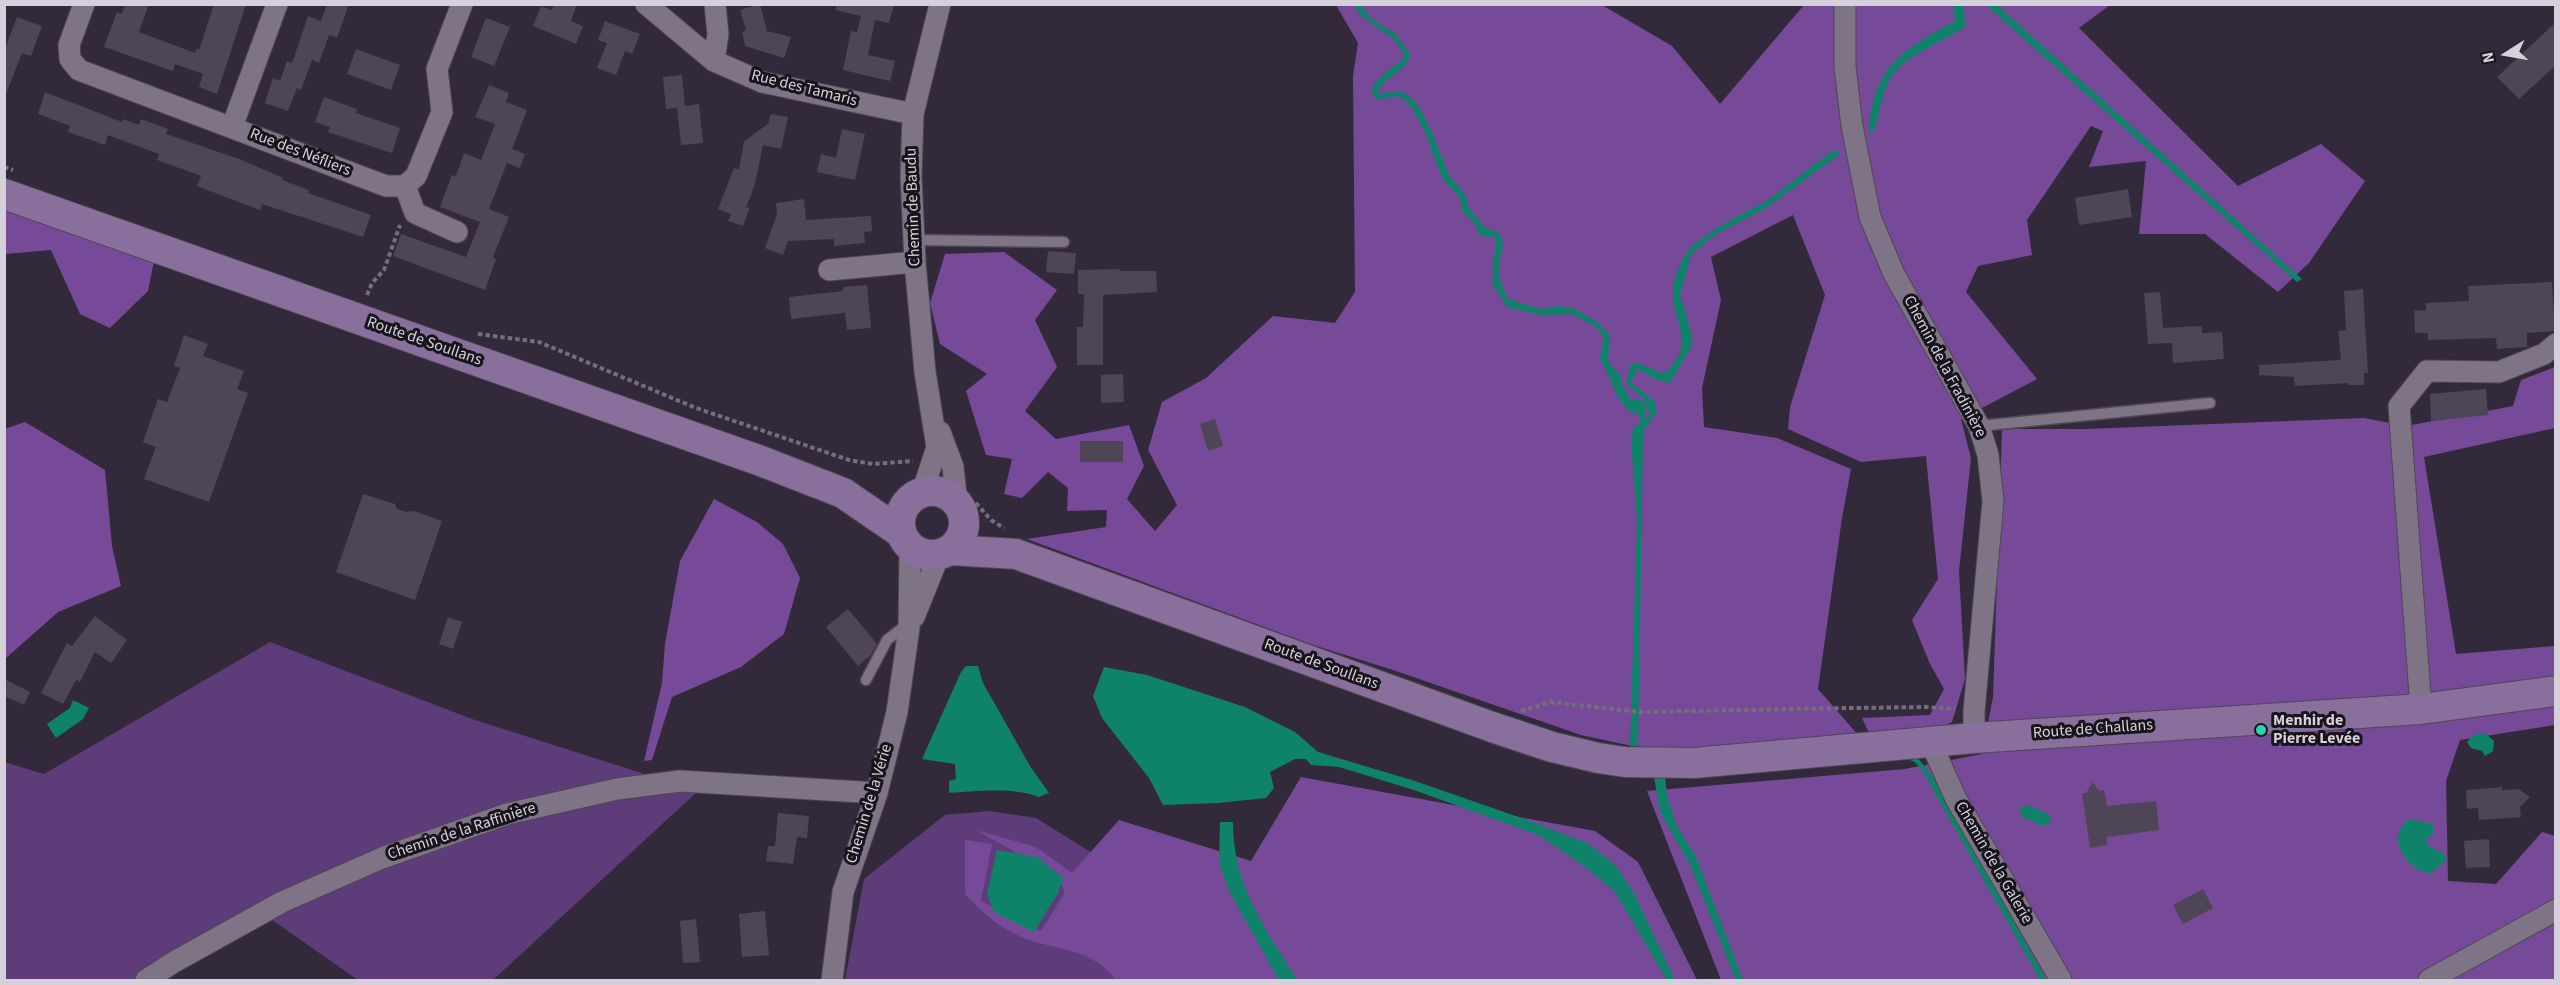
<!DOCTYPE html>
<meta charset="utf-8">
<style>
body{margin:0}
#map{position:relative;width:2560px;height:985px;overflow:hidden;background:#322a3a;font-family:"Source Sans 3",sans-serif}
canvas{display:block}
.frame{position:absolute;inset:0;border:6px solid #d5d0da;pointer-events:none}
.north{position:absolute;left:2476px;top:24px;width:60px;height:60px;-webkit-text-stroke:4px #18141b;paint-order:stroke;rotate:259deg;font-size:16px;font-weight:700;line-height:24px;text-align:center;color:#d5d0da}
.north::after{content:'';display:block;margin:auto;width:21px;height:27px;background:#d5d0da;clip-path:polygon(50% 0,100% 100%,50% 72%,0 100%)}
</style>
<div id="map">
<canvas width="2560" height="985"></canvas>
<div class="frame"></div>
<div class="north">N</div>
</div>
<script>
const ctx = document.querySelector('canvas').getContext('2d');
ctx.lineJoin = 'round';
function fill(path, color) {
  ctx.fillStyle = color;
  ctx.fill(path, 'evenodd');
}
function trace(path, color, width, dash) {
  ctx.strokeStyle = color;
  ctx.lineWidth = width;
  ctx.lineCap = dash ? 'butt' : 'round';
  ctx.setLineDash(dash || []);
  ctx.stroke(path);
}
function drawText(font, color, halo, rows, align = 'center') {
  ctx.font = font + ' "Source Sans 3",sans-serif';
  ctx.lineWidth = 6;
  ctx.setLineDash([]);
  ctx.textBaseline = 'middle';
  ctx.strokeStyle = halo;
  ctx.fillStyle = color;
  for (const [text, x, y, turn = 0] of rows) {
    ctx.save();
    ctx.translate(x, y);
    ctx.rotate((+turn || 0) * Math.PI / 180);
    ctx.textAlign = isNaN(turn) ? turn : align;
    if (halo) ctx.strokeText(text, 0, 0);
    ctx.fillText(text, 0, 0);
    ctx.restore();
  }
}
fill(new Path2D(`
 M270 642 472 719 698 791 493 980H358L255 908 138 980H5L4 762 44 774Z
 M989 811 1036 818 1097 856 1178 980H845L864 879 945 815Z`), '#5e3c79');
fill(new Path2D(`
 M1336 5H1602L1672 46 1720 104 1804 5H2110L2079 28 2238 186 2321 144 2365 181 2309 263 2278 292 2205 234H2139L2146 161 2089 167 2103 131 2091 126 2027 220 2032 255 1978 266 1966 292 2037 379 1961 419 1971 458 1959 571 1965 679 1952 722 1929 732 1868 731 1862 718 1930 715 1944 689 1930 664 1912 620 1938 579 1926 456 1861 462 1788 429 1790 407 1825 295 1793 215 1711 257 1721 300 1702 388 1704 427 1777 438 1851 469 1842 518 1818 689 1859 736 1655 751 1581 735 1393 670 1310 644 1027 539 1106 527 1107 510 1067 511 1068 488 1048 472 1022 498 1004 494 1012 459 986 455 966 391 987 374 940 344 930 303 945 254 1004 252 1057 290 1035 320 1057 367 1025 411 1056 439 1129 425 1144 466 1127 499 1155 531 1177 505 1148 450 1162 402 1206 378 1273 316 1335 323 1355 292 1353 76 1358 43Z
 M5 208 155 256 148 291 110 328 80 314 51 250 5 254Z
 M2555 367V428L2424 457 2456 654 2555 646V725L2460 740 2446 781 2448 881 2496 884 2542 832 2555 836V980H1721L1647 791 1905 769 1982 754 1993 697 2002 429H2086L2364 418 2406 426 2513 406 2521 380Z
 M25 422 105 470 112 546 121 586 58 612 5 659V429Z
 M714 499 757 522 783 544 800 578 784 634 741 667 672 697 652 760 644 761 662 683 665 644 680 561Z
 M1301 777 1595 831 1638 862 1697 980H1116C1092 949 1063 951 1029 940 1003 931 983 914 965 894V840L992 844 981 901 1041 931 1065 892 1056 875 976 830 1036 847 1072 873 1119 820 1251 861Z`), '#764a98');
fill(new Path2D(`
 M1354 5H1360L1373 20 1396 34 1410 54C1408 73 1383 75 1378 93L1399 92 1406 94 1417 104 1430 128 1449 175 1465 194 1468 207 1484 227 1499 233C1507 247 1500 251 1499 266 1498 278 1503 288 1508 299L1540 309 1558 306 1573 308 1597 322 1610 335 1608 358 1611 366 1622 376V385L1631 400 1639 399 1645 403 1646 419 1650 415 1644 399 1626 384 1630 365 1636 362 1661 373 1667 371C1693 347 1677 327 1673 299 1671 285 1678 266 1685 255 1696 235 1748 212 1769 199 1791 183 1813 165 1835 149L1840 154 1766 208 1716 234 1691 254 1680 295 1691 332V347L1688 352 1672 380 1667 383 1651 377 1636 368 1637 373 1630 382 1654 401 1657 412 1643 432 1638 746H1630L1637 520 1631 443 1633 428 1641 421 1640 416 1628 410 1619 399 1600 358 1604 338 1596 327 1572 314 1540 315 1507 307 1491 281 1494 277C1489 263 1499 250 1495 237L1480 236 1475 225 1462 210 1460 198 1442 178 1424 130 1411 107 1403 99 1397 96 1377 100 1371 92C1375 76 1392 70 1404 58 1400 32 1364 28 1354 5Z
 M1953 5H1963L1966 24 1962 29C1938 44 1899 57 1887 85 1881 99 1879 115 1874 130L1870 134C1868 124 1870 116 1872 107 1881 59 1916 43 1955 21Z
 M1986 5H1997L2302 279 2297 282Z
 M966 666H978L983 683 1030 766 1049 793 1039 797C1015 787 975 791 949 793V781L956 779 955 764 922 759 961 672Z
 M1104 667 1147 675 1245 707 1295 732 1318 752 1415 781 1530 821 1589 844 1616 866 1634 893 1675 980H1667L1615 892 1584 866 1538 835 1414 790 1339 767 1311 765 1306 759H1295L1270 772 1274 788 1266 798 1218 803 1163 805 1149 778 1102 718 1093 696Z
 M73 700 89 708 83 719 56 738 47 724 70 708Z
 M2485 733 2494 741 2493 751 2485 756 2482 751 2471 748 2467 742 2473 735Z
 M1917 757 1936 781 2046 980H2040L1923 772 1915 762 1907 759 1665 776 1667 797 1676 824 1696 857 1743 980H1736L1690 865 1660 812 1654 777 1632 778 1631 773Z
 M2027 805 2048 814 2051 819 2050 823 2042 826 2021 816 2020 808Z
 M2409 819 2433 824V833L2426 839 2428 846 2445 854 2446 860 2431 873C2407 871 2384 837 2409 819Z
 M1220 822H1233C1233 887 1265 927 1297 980H1279L1230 893 1219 863Z
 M997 850 1037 857 1063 878 1058 893 1034 932 994 912 987 894Z`), '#0e8369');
fill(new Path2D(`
 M125 4H149L139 32 195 53 196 49 199 50 214 4H246L217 94 199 87 203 74 175 64 173 71 104 47 117 12 122 14Z
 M327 4H349L337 38 329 35 319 63 312 60 301 90 297 88 288 111 265 103 273 78 280 81 287 61 292 63 308 16 321 21Z
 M554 4H577L571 21 583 26 576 44 533 26 541 6 552 10Z
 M760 4 767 31 791 37 784 58 745 46 742 32 746 30 740 10Z
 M836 4H894L889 23 875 20 868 55 895 61 890 81 843 70 851 31 857 32 861 16 836 10Z
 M17 17 42 26 31 56 22 53 6 94 4 51Z
 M486 18 510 27 494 66 471 57Z
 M605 21 640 34 632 54 625 51 616 75 597 68 607 43 598 40Z
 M2556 22V65L2519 99 2497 77Z
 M356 49 400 65 391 90 347 74Z
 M682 75 685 106 699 104 703 143 681 145 677 108 666 109 663 77Z
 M489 85 509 93 506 102 527 110 512 149 525 154 520 168 507 163 489 209 509 217 493 257 496 259 485 290 393 256 401 234 466 257 480 222 440 207 452 175 456 176 464 153 481 160 495 124 475 117Z
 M45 92 122 122 123 119 139 125 141 119 168 129 166 134 242 160 283 178 282 180 309 190 308 193 371 215 363 237 262 204 260 210 197 186 201 176 157 160 159 154 108 135 105 145 68 132 70 126 38 114Z
 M324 97 357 109 356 113 400 128 392 153 328 132 330 127 315 122Z
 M771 114 788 117 781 149 763 145 755 184 746 208 750 207 743 226 728 221 731 214 718 209 734 168 739 170 744 141 768 124Z
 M842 129 865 134 855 180 817 172 821 154 836 158Z
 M2128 189 2132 217 2079 225 2075 198Z
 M804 199 806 220 871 216 872 231 864 232 865 243 834 246V239L788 241 783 255 765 248 777 214 776 203Z
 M1048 251 1076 253 1074 274 1046 272Z
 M1120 269V271H1156L1157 292 1103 295V365H1077V327H1083L1084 294H1078V270Z
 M2552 282 2555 331 2527 333V347L2497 349 2496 338 2428 340V333H2415L2414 311 2426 310V303L2469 301 2468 286Z
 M867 285 871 328 847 330 845 313 791 319 789 297 843 291V287Z
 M2363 289 2368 373H2364V385H2349V383L2295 386 2294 377 2259 375V365L2341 360 2338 331 2346 330 2344 291Z
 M2160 292 2163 328 2202 326V333L2222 332 2224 359 2173 363 2172 343 2148 344 2144 293Z
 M184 335 208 344 203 356 244 371 237 389 248 393 209 502 144 479 156 447 143 442 158 399 167 402 180 368 174 366Z
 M1123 374 1124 402 1101 403V375Z
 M2486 389 2488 415 2431 421 2430 394Z
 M1215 419 1223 446 1208 451 1200 424Z
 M1080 441H1123V462H1080Z
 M363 494 395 504 397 509 406 512 414 511 442 521 415 600 336 572Z
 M848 609 877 644 871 655 858 666 826 627Z
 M95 616 127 640 111 663 95 652 80 682 76 680 63 704 41 693 67 643 72 646Z
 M448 617 462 622 453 649 439 644Z
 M4 679 30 692 24 705 4 696Z
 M2093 782 2099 791 2104 790 2107 806 2156 801 2159 830 2107 837V845L2090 848 2082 793H2086Z
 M2502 787V790L2519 789 2530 797 2520 807 2521 817 2479 820 2478 808 2467 809 2466 790Z
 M778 813 809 816 807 838 797 837 793 864 766 861 768 846H775Z
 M2489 839 2490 867 2466 868 2464 841Z
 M2203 889 2213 908 2183 924 2173 905Z
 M765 911 769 955 742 957 739 914Z
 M696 919 700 962 683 963 680 921Z`), '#4e4556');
const service = new Path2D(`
 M914 240 1064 242
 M1979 426 2210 403
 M866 680 887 640 909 623`);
const minor = new Path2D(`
 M84 4 69 45 70 59 79 70 386 186H405L416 176 442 112 437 69 462 4
 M646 4 714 61 762 82 913 114
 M1845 4V67L1852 126 1870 217 1894 274 1979 426 1988 455 1993 501 1974 711V738
 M714 61 718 34 715 4
 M232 127 277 4
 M405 186 415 213 457 232
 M829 270 915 262
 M940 432 953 467 957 504
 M922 493 937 447 925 372 915 262 911 177 913 114 940 4
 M914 617 939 555
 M2421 709 2399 406 2427 371 2499 372 2544 354 2556 344
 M1934 742 1935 752 1956 799 2061 980
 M146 980 174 962 282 902 382 858 507 814 617 789 680 781 877 793
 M832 980 843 892 877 793 897 712 909 628 910 547
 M2429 980 2556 910`);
const secondary = new Path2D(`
 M4 194 761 461 843 493 900 532
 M900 523a32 32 0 1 1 64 0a32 32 0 1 1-64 0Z
 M950 550 1016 554 1492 727 1552 747 1598 758 1625 762 1694 763 1974 738 2421 709 2556 691`);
trace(service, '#4e4754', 13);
trace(minor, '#4e4754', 23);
trace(secondary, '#4e4754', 32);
trace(new Path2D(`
 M4 167 13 170
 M367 295 372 283 384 270 400 225
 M478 334 539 342 696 408 849 460 873 464 913 461
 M976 503 991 520 1004 528
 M1521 711 1550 702 1640 712 1852 708 1926 707 1955 709`), '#746e7b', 4, [4.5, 3]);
trace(service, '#7e7486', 10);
trace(minor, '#7e7486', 21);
trace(secondary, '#886f9c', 30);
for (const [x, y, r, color] of [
 [2261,730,6,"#28d5ad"]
]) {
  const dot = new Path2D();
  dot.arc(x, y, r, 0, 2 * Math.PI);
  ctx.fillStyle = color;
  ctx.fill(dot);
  trace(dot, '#18141b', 2);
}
drawText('16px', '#d5d0da', '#18141b', [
 ["Rue des Tamaris",804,89,14],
 ["Rue des Néfliers",300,153,21],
 ["Chemin de Baudu",914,207,-92],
 ["Route de Soullans",424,342,19],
 ["Chemin de la Fradinière",1944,367,62],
 ["Route de Soullans",1321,665,20],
 ["Route de Challans",2093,730,-4],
 ["Chemin de la Vérie",870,804,-73],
 ["Chemin de la Raffinière",462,832,-18],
 ["Chemin de la Galerie",1993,863,60]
]);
drawText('bold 16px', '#d5d0da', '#18141b', [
 ["Menhir de",2273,721],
 ["Pierre Levée",2273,739]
], 'left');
</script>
